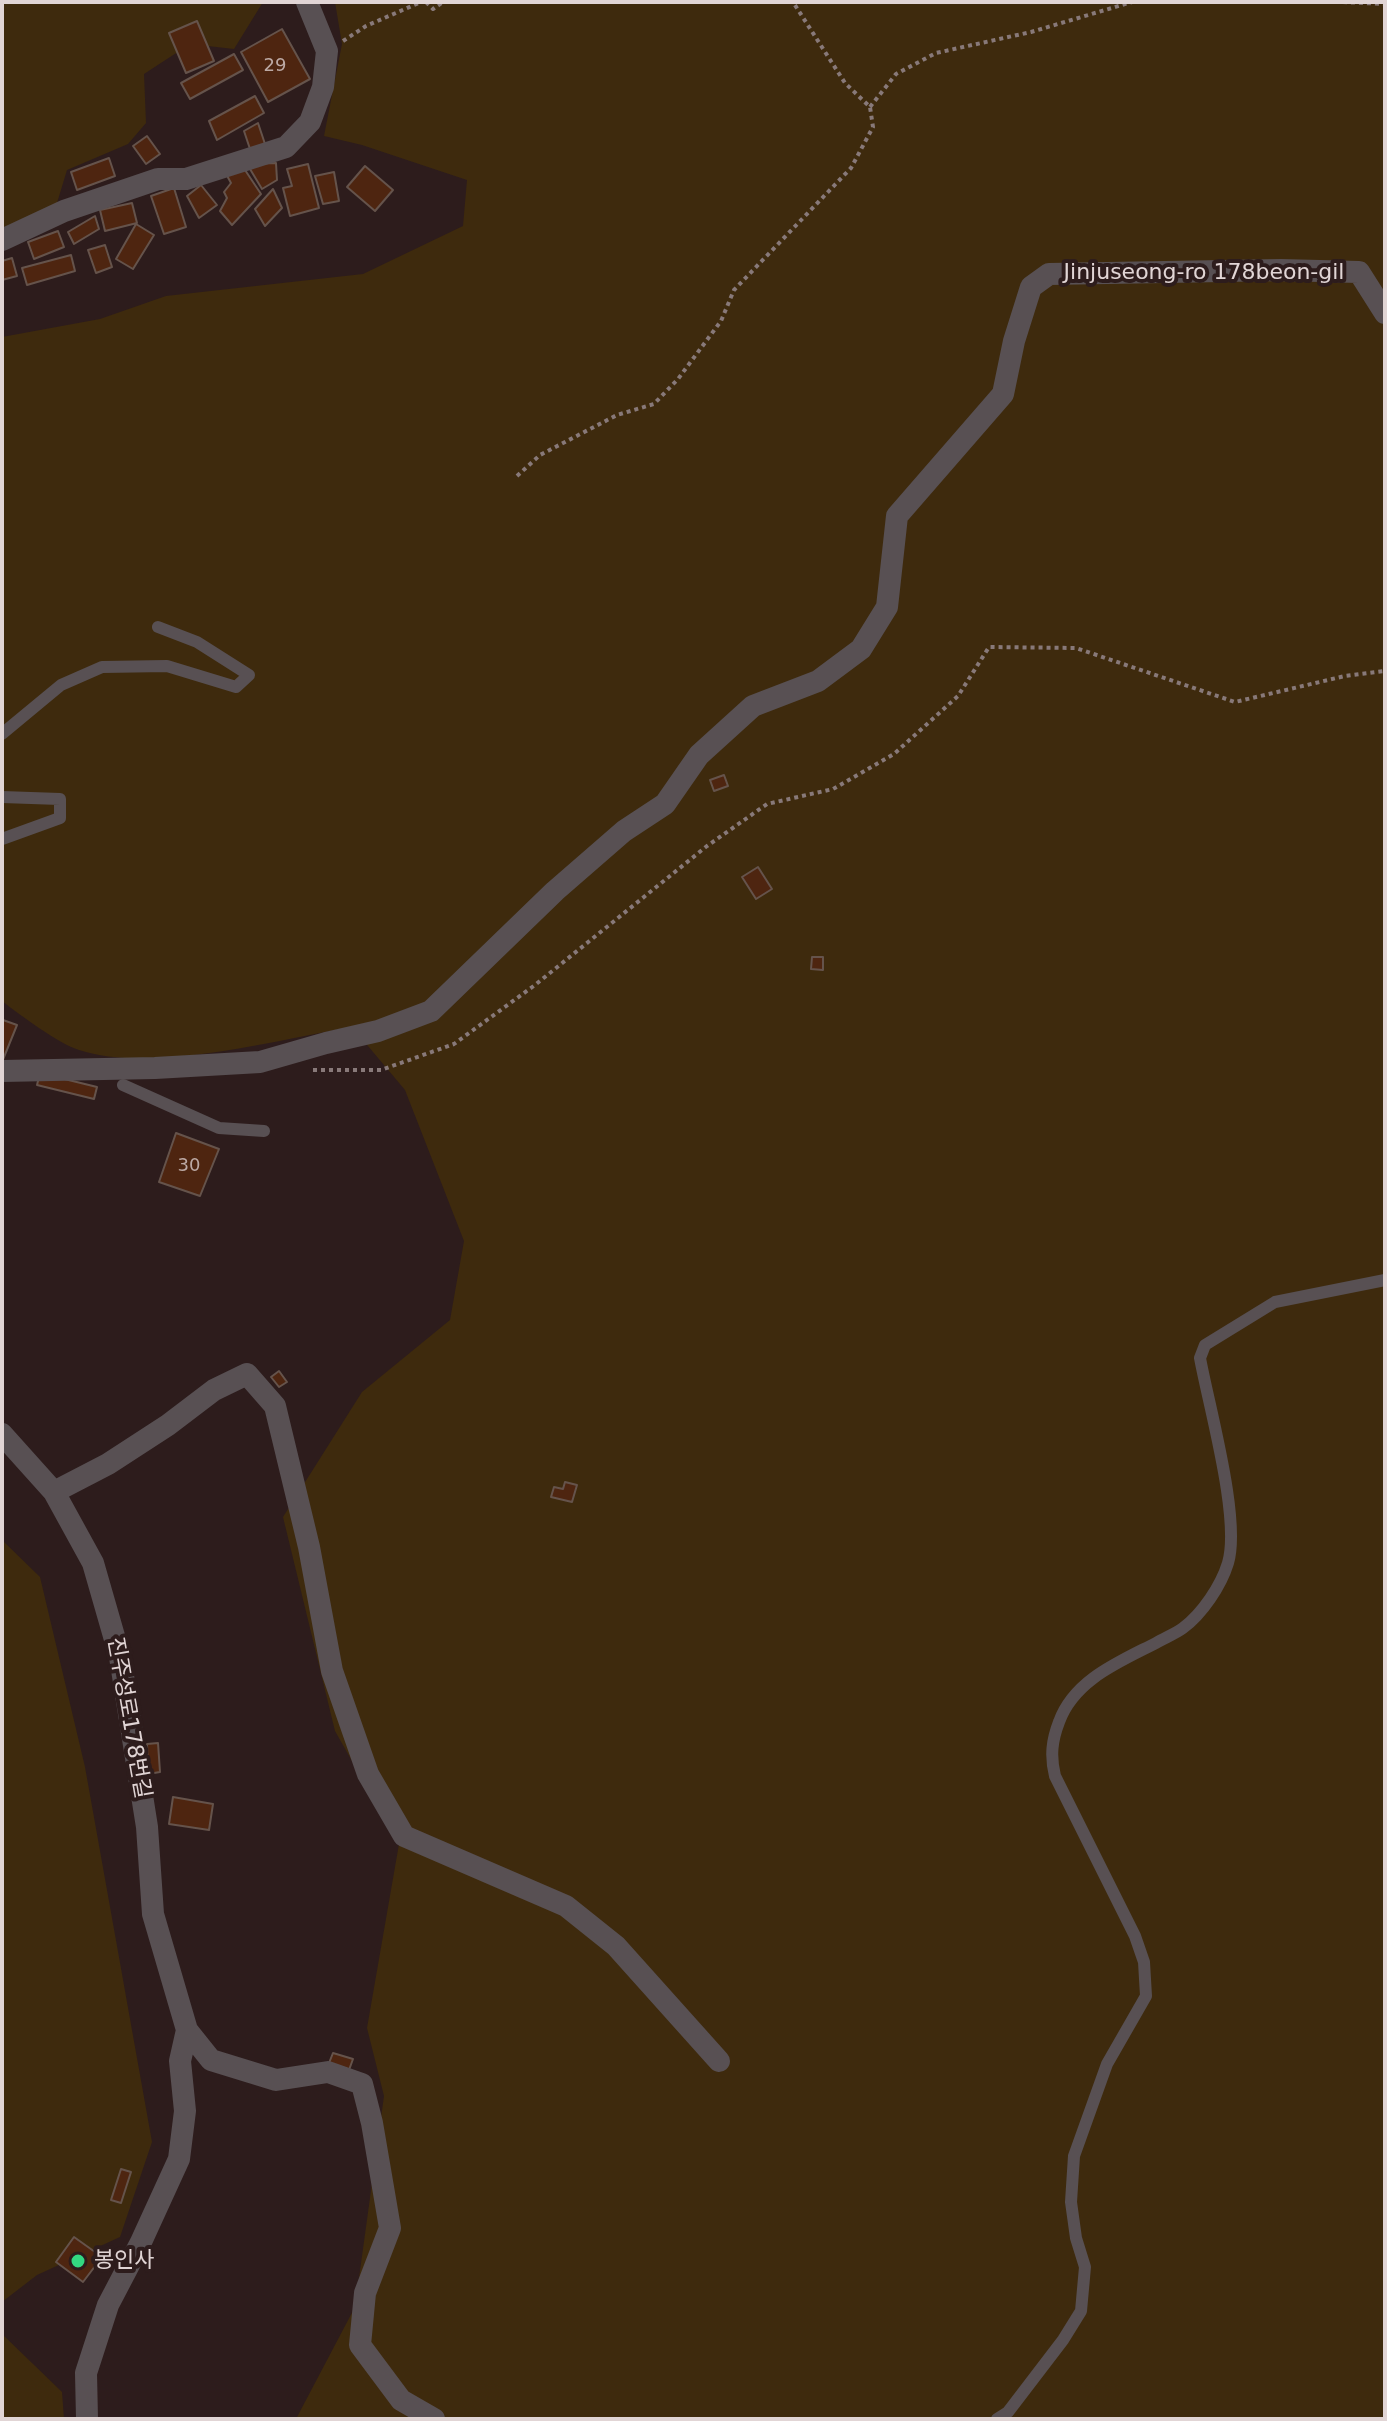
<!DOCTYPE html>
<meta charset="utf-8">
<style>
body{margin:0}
#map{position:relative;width:1387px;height:2421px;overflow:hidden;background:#2d1c1c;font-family:"DejaVu Sans",sans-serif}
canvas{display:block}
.frame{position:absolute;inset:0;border:4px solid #e1d5d5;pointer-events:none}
</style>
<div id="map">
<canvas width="1387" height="2421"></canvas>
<div class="frame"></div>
</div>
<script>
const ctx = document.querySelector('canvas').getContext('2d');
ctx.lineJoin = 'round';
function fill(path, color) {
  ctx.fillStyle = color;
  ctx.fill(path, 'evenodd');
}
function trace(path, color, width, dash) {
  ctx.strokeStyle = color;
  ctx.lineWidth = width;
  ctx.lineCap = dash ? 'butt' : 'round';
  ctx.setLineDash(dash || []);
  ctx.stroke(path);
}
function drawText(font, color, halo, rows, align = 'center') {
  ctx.font = font + ' "DejaVu Sans","Noto Sans KR",sans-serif';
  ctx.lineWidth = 8;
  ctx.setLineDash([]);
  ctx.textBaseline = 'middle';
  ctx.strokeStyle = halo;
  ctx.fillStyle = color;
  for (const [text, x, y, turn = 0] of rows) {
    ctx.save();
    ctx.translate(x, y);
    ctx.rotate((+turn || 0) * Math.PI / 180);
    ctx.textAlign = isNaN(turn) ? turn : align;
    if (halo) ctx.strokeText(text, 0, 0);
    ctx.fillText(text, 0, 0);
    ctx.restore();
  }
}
fill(new Path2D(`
 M2 2H263L234 49 190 44 144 74 146 123 128 144 67 170 57 203 2 231Z
 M335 2H1385V2419H296L355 2307 384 2096 367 2028 399 1844 335 1731 283 1517 362 1392 450 1320 464 1241 405 1090 352 1027C276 1040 152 1074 79 1050 59 1044 20 1015 2 1001V337L100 319 166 296 363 274 463 226 467 180 362 145 324 136 342 44Z
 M2 1540 40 1577 85 1767 152 2142 120 2237 37 2275 2 2302Z
 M2 2334 62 2392 64 2419H2Z`), '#3e2a0d');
const building = new Path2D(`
 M197 21 214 61 186 73 169 33Z
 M282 29 310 79 268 102 241 52Z
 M234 54 243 70 190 99 181 83Z
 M255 96 264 113 217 140 209 121Z
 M258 123 266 147 251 152 244 131Z
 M147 136 160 154 146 164 133 146Z
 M109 158 115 176 77 190 71 172Z
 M276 163 277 180 262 189 247 164Z
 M241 164 261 194 232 225 220 211 227 198 224 192 231 183 225 172Z
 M308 164 319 208 290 216 283 188 292 186 287 169Z
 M365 166 393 190 375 211 347 187Z
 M334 172 339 201 323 204 315 176Z
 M201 185 217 205 199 218 187 196Z
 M174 188 186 227 164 234 151 196Z
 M273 189 282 208 265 226 255 209Z
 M132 203 137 223 105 231 100 210Z
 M95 216 99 229 74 244 68 232Z
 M136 224 154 235 133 269 116 259Z
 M58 231 64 247 34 259 28 242Z
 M105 245 112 267 96 273 88 250Z
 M71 255 75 271 27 285 22 268Z
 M12 258 17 276 2 280V261Z
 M724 775 728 786 714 791 710 780Z
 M758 867 772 889 756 899 742 877Z
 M812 957H823V970L811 969Z
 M3 1020 17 1025 2 1062V1023Z
 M40 1073 97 1087 94 1099 37 1085Z
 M176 1133 219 1149 200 1196 159 1182Z
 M279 1371 287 1382 279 1387 271 1377Z
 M565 1482 577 1485 572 1502 551 1497 554 1487 563 1489Z
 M158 1743 160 1772 148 1774 147 1744Z
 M173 1797 213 1804 209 1830 169 1824Z
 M333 2053 353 2059 349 2070 329 2063Z
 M121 2169 131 2172 121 2203 111 2200Z
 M74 2237 102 2257 83 2282 56 2262Z`);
fill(building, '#4e2510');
trace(building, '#65534b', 2);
trace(new Path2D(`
 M426 2 433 9 443 2
 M1343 2 1385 4
 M343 41 366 26 421 2
 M870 107 896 74 936 53 1031 32 1132 2
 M517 476 540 455 617 415 654 404 678 379 721 321 734 290 851 168 873 127 870 107 845 83 793 2
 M313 1070H381L454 1044 535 985 707 846 767 804 833 789 894 754 958 696 989 647 1076 648 1235 702 1345 676 1385 671`), '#887979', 4, [4, 4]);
trace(new Path2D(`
 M2 734 61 685 102 667 167 666 236 687 249 675 197 642 158 627
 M2 797 60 799V818L2 839
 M123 1085 219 1128 264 1131
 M997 2419 1008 2412 1063 2340 1081 2311 1085 2267 1076 2238 1071 2202 1074 2156 1107 2064 1146 1996 1144 1962 1135 1936 1055 1776C1050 1756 1052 1740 1059 1722 1074 1680 1119 1662 1156 1643 1164 1638 1175 1634 1183 1628 1202 1614 1221 1586 1228 1563 1241 1519 1209 1407 1200 1358L1205 1345 1275 1302 1385 1280`), '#585053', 12);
trace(new Path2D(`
 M2 240 64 211 158 179H186L286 147 310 122 323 87 327 51 307 2
 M2 1071 155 1068 260 1062 326 1043 378 1031 431 1011 555 891 624 831 665 804 699 755 753 706 818 681 861 649 887 607 897 516 1003 394 1014 341 1031 287 1049 274 1281 270 1359 272 1385 313
 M2 1434 54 1492 93 1563 120 1657 147 1827 153 1914 187 2030 211 2060 276 2080 328 2072 362 2084 372 2123 390 2228 365 2293 360 2345 401 2400 434 2419
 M54 1492 108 1464 168 1425 214 1390 247 1374 275 1406 309 1547 332 1671 368 1774 404 1836 566 1906 616 1946 719 2061
 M87 2419 86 2373 108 2305 141 2242 179 2159 185 2111 180 2061 187 2030`), '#585053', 22);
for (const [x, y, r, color] of [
 [78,2261,8,"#33d882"]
]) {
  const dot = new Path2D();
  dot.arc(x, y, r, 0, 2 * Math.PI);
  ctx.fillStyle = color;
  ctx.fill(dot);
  trace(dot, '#2d1c1c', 3);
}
drawText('18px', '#bca9a4', null, [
 ["29",275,66],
 ["30",189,1166]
]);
drawText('22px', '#e1d5d5', '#2d1c1c', [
 ["Jinjuseong-ro 178beon-gil",1204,273],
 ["진주성로178번길",128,1718,80]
]);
drawText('22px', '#e1d5d5', '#2d1c1c', [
 ["봉인사",94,2261]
], 'left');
</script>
